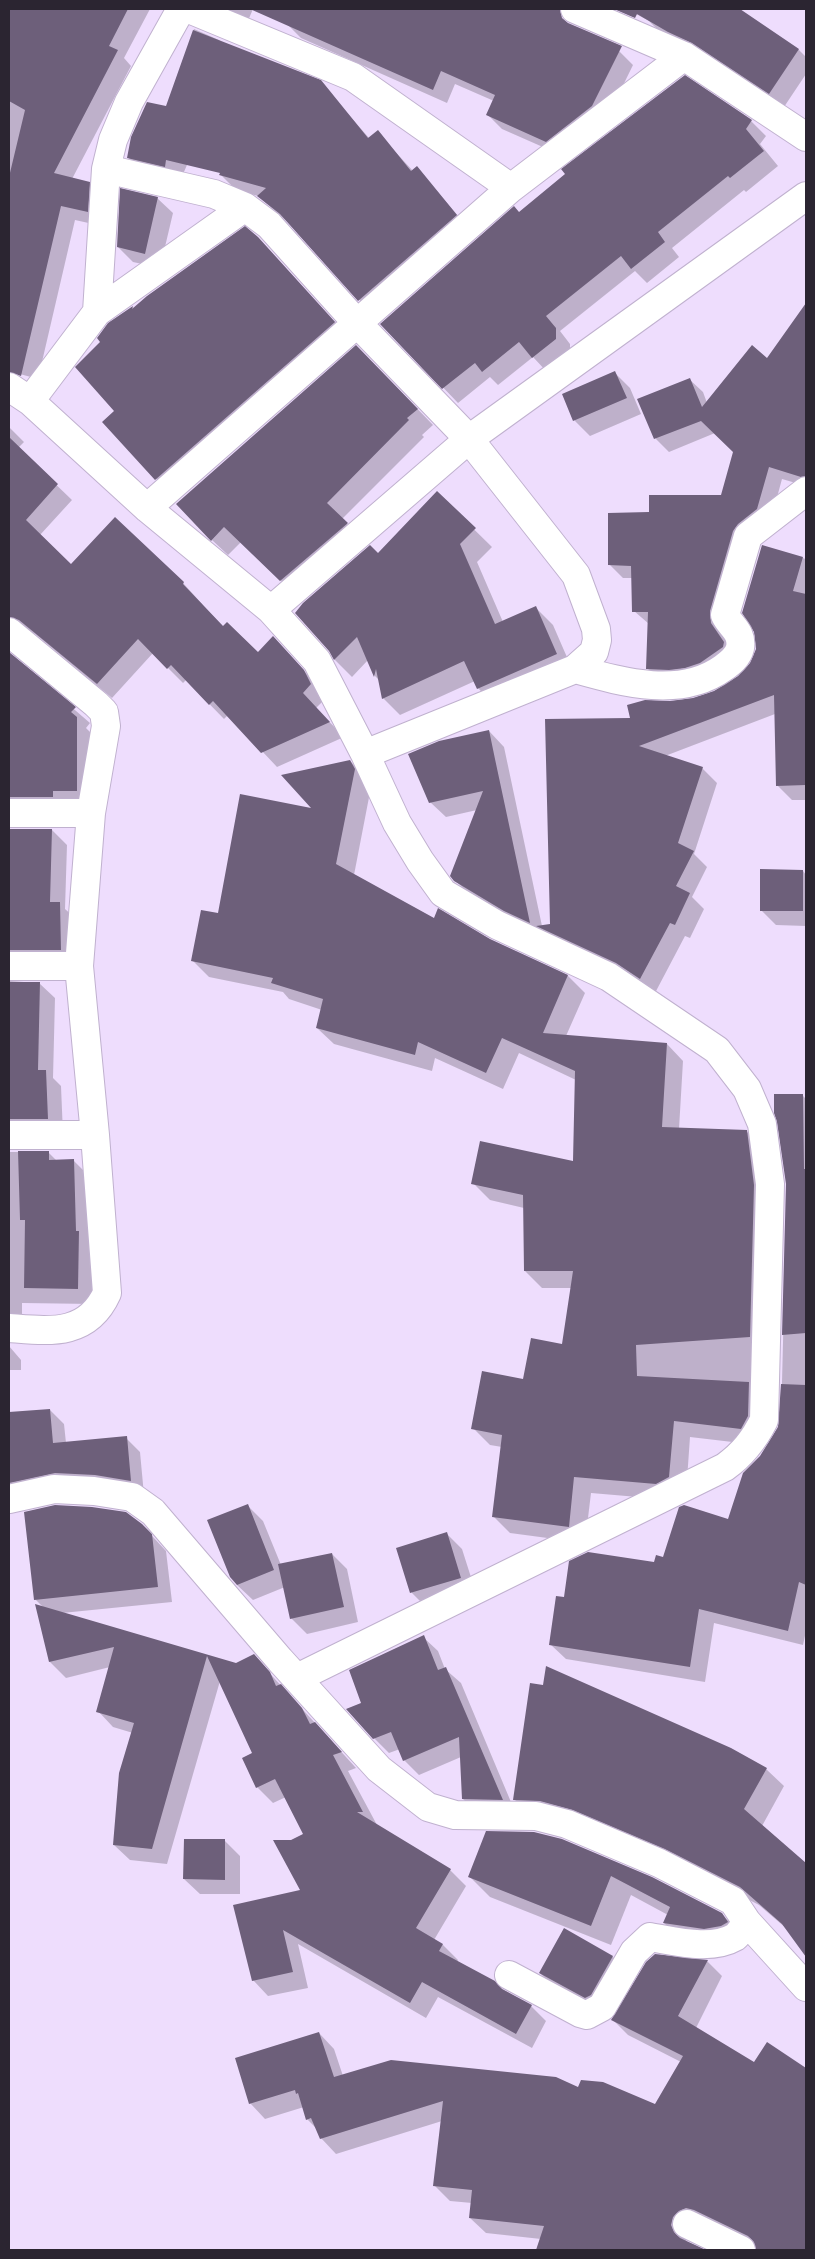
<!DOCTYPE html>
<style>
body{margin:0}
#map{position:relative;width:815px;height:2259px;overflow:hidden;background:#eeddfd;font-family:Bitter,serif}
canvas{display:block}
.frame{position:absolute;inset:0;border:10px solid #2b2531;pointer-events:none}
</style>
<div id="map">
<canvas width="815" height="2259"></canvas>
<div class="frame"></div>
</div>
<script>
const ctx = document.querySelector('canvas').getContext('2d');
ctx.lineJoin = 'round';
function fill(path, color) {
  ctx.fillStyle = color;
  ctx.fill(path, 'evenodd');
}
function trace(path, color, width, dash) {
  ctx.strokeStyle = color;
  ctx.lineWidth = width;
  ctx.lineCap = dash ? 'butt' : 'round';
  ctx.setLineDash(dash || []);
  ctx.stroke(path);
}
fill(new Path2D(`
 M9 9H150L124 58 131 66 72 179 89 184 103 198 102 226 75 220 38 379 9 371Z
 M216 9H253L247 23Z
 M283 9H524L583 38 619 51 633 65 606 120 561 155 502 129 488 115 494 101 455 84 447 103 301 38 287 24 292 12Z
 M627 9H737L799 50 806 57V74L784 107 660 32 649 21Z
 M194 29 219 40 235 55 180 181 143 173 128 157 167 107Z
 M320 82 369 138 377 132 413 171 417 168 471 231 374 316 292 226 258 196 236 190 221 175Z
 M751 121 766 136 760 144 778 166 746 192 744 190 672 248 679 257 647 283 635 271 560 331 570 344V354L547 372 533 357 498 385 490 377 458 403 382 324 520 213Z
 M157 198 173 213 160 268 133 262 118 247Z
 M258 238 348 336 169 493 104 422 116 411 102 342 109 324 133 307 134 309Z
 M372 362 433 425 422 435 424 437 342 519 362 540 297 596 241 542 228 555 212 540Z
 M805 363 806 486 782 479 770 523 723 625 737 655 661 682 647 668 649 624 634 611 633 578H623L610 565 651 514 722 496 734 452 715 433 669 452 656 439 639 399 689 379 703 392 707 403Z
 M615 373 630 388 641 414 590 436 575 421 563 395Z
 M9 427 24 442 18 448 72 500 40 535 72 566 183 583 223 627 258 653 273 637 318 686 325 699 316 708 344 737 277 767 228 715 224 719 186 680 183 683 153 653 112 698 35 634 9 622Z
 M437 493 492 547 477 562 503 622 536 608 553 625 573 671 495 706 478 688 475 681 400 715 383 698 379 680 375 676 368 660 352 677 335 660 330 650 378 555Z
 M762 547 806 559V800H792L777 785 775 714 665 756 702 768 717 783 694 854 707 867 692 897 704 909 690 938 685 936 655 993 544 937 471 896 455 880 477 810 446 817 430 802 489 731 504 747 542 926 552 925 632 719 670 702 693 699 714 692 732 683 748 668 756 653Z
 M9 661H18L90 723 86 728 91 733 92 806 9 826Z
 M350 761 367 778 371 787 354 875 435 919 490 940 568 976 585 993 566 1036 667 1044 683 1061 679 1129 746 1131 763 1148 758 1445 690 1437 686 1494 673 1500 591 1493 585 1543 510 1533 493 1516 502 1447 490 1445 473 1428 563 1345 571 1288H542L525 1271 524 1208 490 1200 473 1183 574 1162 576 1080 519 1053 503 1089 435 1058 432 1071 334 1044 317 1028 322 1010 289 999 283 992 209 977 192 960 219 915 315 809Z
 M9 830H52L67 845 65 909 75 918V965L10 974 9 980Z
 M803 871 806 875V926L776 925 761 910Z
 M9 981 39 983 55 998 53 1078 61 1086 63 1134 10 1143 9 1149Z
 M802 1095 806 1099V1631L803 1645 714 1623 705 1682 566 1659 550 1644 565 1598 655 1563 728 1521 781 1421 787 1184Z
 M9 1152H48L57 1161H74L89 1176 93 1248V1304L22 1303V1328L9 1342Z
 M9 1346 21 1360V1370H9Z
 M50 1410 64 1424 66 1443 126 1438 140 1452 144 1495 9 1500V1414Z
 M248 1506 263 1521 281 1565 332 1554 347 1569 358 1622 307 1634 291 1618 285 1587 253 1600 237 1585Z
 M142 1525 166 1551 172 1602 62 1613 236 1664 254 1656 356 1768 348 1771 377 1825 450 1870 466 1886 434 1940 443 1945 458 1960 457 1962 531 2006 546 2021 532 2048 438 1997 426 2018 298 1944 308 1988 268 1996 253 1980 302 1891 291 1842 305 1834 286 1797 273 1803 257 1787 253 1754 220 1681 167 1864 130 1860 114 1845 133 1733 113 1727 98 1711 110 1667 66 1678 50 1662 36 1606 44 1608 35 1599Z
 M447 1534 462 1549 476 1593 427 1608 412 1593 398 1548Z
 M423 1637 438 1651 445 1669 461 1683 516 1814H478L463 1799 461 1757 419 1775 404 1760 400 1749 389 1753 374 1738 363 1703Z
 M766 1769 784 1786 762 1826 806 1864V1955L787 1929 759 1905 684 1866 532 1817 515 1800Z
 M562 1840 722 1914 742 1935 684 1943 664 1923 668 1915 631 1895 611 1945 490 1897 470 1877Z
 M225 1841 240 1856V1894H200L184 1879Z
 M564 1929 613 1957 628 1972 606 2010 555 1988 540 1973Z
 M707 1961 722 1976 696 2028 762 2107 806 2083V2250H758L757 2248 710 2225 688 2233 686 2242 703 2250H537L541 2239 486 2233 470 2218 472 2203 450 2201 435 2186 442 2121 336 2154 321 2138 317 2129 307 2119 304 2107 265 2119 250 2103 319 2033 334 2049 343 2076 579 2088 656 2106 681 2062 628 2035 612 2019Z`), '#0003');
fill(new Path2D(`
 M9 9H128L109 46 118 50 54 173 90 182 88 212 61 206 21 376 9 372V177L25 110 9 101Z
 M250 9H560L562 18 568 23 622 46 592 106 546 142 486 115 495 95 441 71 433 90Z
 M614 9H740L799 49 769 94 692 43 668 32 637 14 635 18Z
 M193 30 321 80 368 138 378 130 411 171 417 166 457 215 358 301 280 214 257 196 266 188 219 175 220 173 166 160 165 167 127 158 131 137 147 102 166 106Z
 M685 75 752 120 746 129 764 151 730 178 728 176 658 232 665 242 631 269 621 256 546 316 556 328V339L532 358 519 342 482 372 475 363 442 389 380 324 514 206 519 212 565 174 561 169Z
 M120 188 158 197 145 254 117 247Z
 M245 226 258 237 335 322 155 480 102 422 114 411 75 367 100 342 97 338 108 323 133 306 132 309 147 296Z
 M806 303V476L801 477 769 467 757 509 738 524 733 531 710 611 711 623 724 642 723 647 700 663 685 668 669 670 646 669 648 612H632L631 566 608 565V513L649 512V495H721L733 452 701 421 654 439 637 399 690 378 702 407 752 345 767 358Z
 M356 345 418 409 407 418 409 420 327 503 348 523 280 581 224 527 211 541 176 504Z
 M615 371 627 398 573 421 562 394Z
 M9 437 58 484 26 520 71 564 115 517 184 582 183 584 223 626 227 622 258 652 273 636 304 670 311 684 303 693 330 722 261 753 213 701 209 705 171 665 167 669 138 639 97 684 19 620 9 617Z
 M437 491 476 528 460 544 495 624 536 606 557 654 477 689 464 661 382 699 376 669 374 677 357 637 334 660 329 651 295 613 303 603 370 545 378 553Z
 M762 545 803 557 793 591 806 594V785L776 786 774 695 639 746 703 767 678 843 694 851 676 886 690 893 675 925 670 923 640 979 616 963 536 926 550 924 545 719 630 718 627 705 645 700 670 701 693 698 714 691 738 676 750 663 756 649 754 632 742 613Z
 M9 652 76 707 71 712 77 717V791H53V797H9Z
 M489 730 495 759 530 923 504 911 454 881 450 876 483 791 429 803 408 754 439 741Z
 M350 760 355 769 336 864 434 918 438 908 490 939 568 975 543 1033 667 1043 662 1127 747 1130 754 1185 750 1337 636 1345 637 1376 749 1382 748 1416 741 1429 674 1421 669 1477 656 1484 574 1477 569 1527 492 1517 502 1435 471 1429 482 1371 523 1379 531 1338 562 1344 573 1271H524L523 1195 471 1184 480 1141 573 1161 575 1071 502 1038 486 1073 418 1042 415 1055 316 1028 323 999 271 983 273 978 191 961 201 910 218 913 240 794 311 808 281 775Z
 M9 829H52L50 902H60L61 950H9Z
 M760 869 803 870V911H760Z
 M9 982H40L38 1070H46L48 1119H9Z
 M774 1094H803L804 1169H806V1333L782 1335 786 1184 777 1122 774 1113Z
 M18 1151H49V1160L74 1159 76 1231H79L78 1289 24 1288 25 1220H20Z
 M781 1384 806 1385V1585L799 1582 788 1631 699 1609 690 1667 549 1645 556 1596 564 1597 569 1561 588 1552 654 1562 656 1555 663 1557 679 1507 684 1505 728 1519 743 1473 760 1456 778 1427Z
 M50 1409 53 1443 127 1436 131 1481 95 1475 55 1473 9 1483V1412Z
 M248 1504 274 1570 237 1585 230 1577 207 1520Z
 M55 1505 92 1507 126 1512 142 1524 152 1534 158 1587 34 1600 24 1512Z
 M447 1532 461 1578 410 1593 396 1548Z
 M332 1553 344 1607 290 1619 278 1564Z
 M35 1604 236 1663 254 1654 270 1672 276 1686 281 1684 302 1708 310 1724 315 1722 342 1752 333 1755 363 1812H357L451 1869 416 1928 443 1944 439 1951 495 1981 502 1989 532 2005 516 2034 422 1982 410 2003 283 1930 293 1972 252 1981 233 1905 300 1890 273 1840H291L303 1834 275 1779 256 1788 242 1758 252 1753 207 1656 152 1849 113 1845 119 1773 134 1723 96 1712 114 1647 49 1662Z
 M424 1635 438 1670 446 1667 503 1800 462 1799 459 1737 403 1761 391 1732 373 1739 346 1709 361 1703 349 1670Z
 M546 1666 731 1748 767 1768 744 1809 806 1863V1957L782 1924 740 1887 665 1849 573 1810 540 1801 513 1800 530 1683 543 1685Z
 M486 1831 534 1832 562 1839 652 1877 722 1913 728 1922 721 1926 704 1929 663 1923 670 1907 611 1876 591 1926 468 1877Z
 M184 1839H225V1880L183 1879Z
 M564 1928 613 1956 591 1995 585 1998 539 1973Z
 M655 1954 708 1960 678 2016 754 2062 767 2042 806 2068V2250H756L754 2242 748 2236 694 2210 686 2208 679 2211 673 2217 671 2225 674 2232 680 2238 706 2250H536L544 2226 469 2218 472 2190 433 2186 443 2101 320 2139 311 2118 306 2120 298 2093 296 2094 295 2090 249 2104 235 2058 319 2032 334 2077 391 2060 556 2077 578 2087 581 2080 603 2082 655 2104 683 2056 611 2020 646 1962Z`), '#6d5f7a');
const minor = new Path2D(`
 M189 9 353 77 511 188
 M575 9 684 56 806 137
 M106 169 214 194 245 207 269 225 357 323 469 439 576 575 596 629 597 640 594 652 575 669 365 754
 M97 312 245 207
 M9 387 30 401 147 508 271 610 317 661 365 754 397 823 420 861 443 893 497 925 609 977 717 1050 747 1089 762 1124 770 1184 764 1420C754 1440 743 1454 725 1467L297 1678
 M30 401 97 312 106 169 113 140 129 102 181 9
 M147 508 511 188 684 56
 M271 610 469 439 806 196
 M9 632 96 704 104 712 106 726 91 813 79 966 95 1135 107 1293C87 1337 49 1331 9 1328
 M575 669C622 682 680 699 723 668 730 663 738 657 740 648 743 632 730 626 725 615L748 536 806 491
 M9 813H91
 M9 966H79
 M9 1135H95
 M9 1499 54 1489 94 1491 132 1497 153 1512 280 1660 379 1769 428 1807 455 1815 536 1816 567 1824 659 1863 733 1901 747 1922 806 1987
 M509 1975 580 2013 587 2015 602 2007 634 1952 650 1937C675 1941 711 1951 735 1937 739 1934 744 1926 747 1922
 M687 2224 741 2250`);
trace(minor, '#c0b1cf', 30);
trace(minor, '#fff', 28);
</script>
